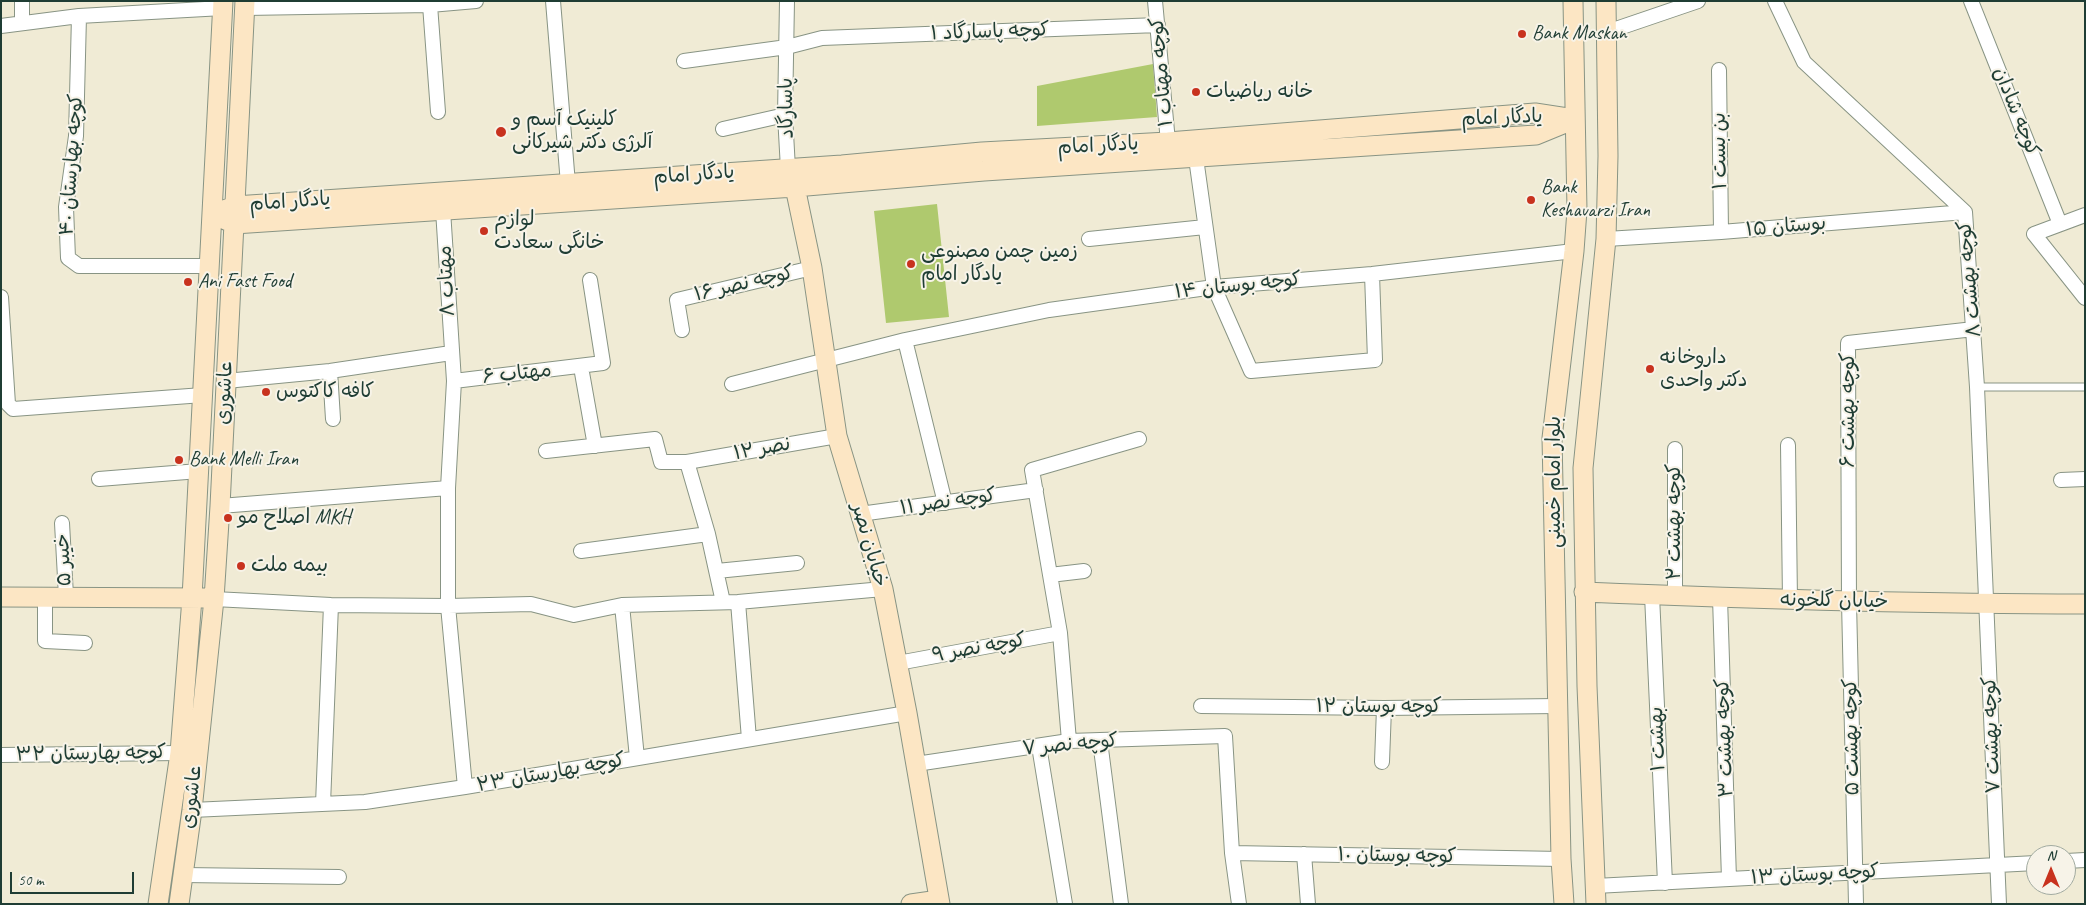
<!DOCTYPE html>
<meta charset="utf-8">
<style>
body{margin:0}
#map{position:relative;width:2086px;height:905px;overflow:hidden;background:#f0ebd5;font-family:Caveat,sans-serif}
canvas{display:block}
.frame{position:absolute;inset:0;border:2px solid #1f3d34;pointer-events:none}
.north{position:absolute;left:2026px;top:845px;width:50px;height:50px;box-sizing:border-box;background:#f7f3e8;border:1px solid #a1aaa0;border-radius:50%;rotate:0deg;font-size:14px;font-weight:700;line-height:20px;text-align:center;color:#1f3d34}
.north::after{content:'';display:block;margin:auto;width:18px;height:22px;background:#c8321e;clip-path:polygon(50% 0,100% 100%,50% 72%,0 100%)}
.scale{position:absolute;left:10px;top:872px;width:124px;height:22px;box-sizing:border-box;border:2px solid #1f3d34;border-top:0;padding-left:6px;font-size:15px;line-height:18px;white-space:nowrap;color:#1f3d34;-webkit-text-stroke:4px #f7f3e8;paint-order:stroke}
</style>
<div id="map">
<canvas width="2086" height="905"></canvas>
<div class="frame"></div>
<div class="north">N</div>
<div class="scale">50 m</div>
</div>
<script>
const ctx = document.querySelector('canvas').getContext('2d');
ctx.lineJoin = 'round';
function fill(path, color) {
  ctx.fillStyle = color;
  ctx.fill(path, 'evenodd');
}
function trace(path, color, width, dash) {
  ctx.strokeStyle = color;
  ctx.lineWidth = width;
  ctx.lineCap = dash ? 'butt' : 'round';
  ctx.setLineDash(dash || []);
  ctx.stroke(path);
}
function drawText(font, color, halo, rows, align = 'center') {
  ctx.font = font + ' Caveat,"Playpen Sans Arabic",sans-serif';
  ctx.lineWidth = 4;
  ctx.setLineDash([]);
  ctx.textBaseline = 'middle';
  ctx.strokeStyle = halo;
  ctx.fillStyle = color;
  for (const [text, x, y, turn = 0] of rows) {
    ctx.save();
    ctx.translate(x, y);
    ctx.rotate((+turn || 0) * Math.PI / 180);
    ctx.textAlign = isNaN(turn) ? turn : align;
    if (halo) ctx.strokeText(text, 0, 0);
    ctx.fillText(text, 0, 0);
    ctx.restore();
  }
}
fill(new Path2D(`
 M1153 64 1157 117 1037 126V86Z
 M937 204 949 317 886 323 874 211Z`), '#afc96e');
const lane = new Path2D(`
 M1977 387H2085`);
const street = new Path2D(`
 M22 1V23
 M553 1 568 184
 M787 1 785 115 788 169
 M1155 1 1168 142
 M1775 1 1804 62 1965 212 1977 387 1999 904
 M1971 1 2060 224
 M430 5 438 112
 M245 8 430 5 476 1
 M79 16 76 136 66 207 68 258 79 266H211
 M1 26 79 16 223 8
 M1607 32 1698 1
 M684 61 787 47 822 38 1158 25
 M1719 70 1721 232
 M723 129 785 115
 M1196 158 1214 287 1251 371 1375 360 1372 274
 M443 210 454 381 448 488V606L465 787
 M2085 215 2034 234 2085 298
 M1089 239 1205 227
 M1606 239 1721 232 1965 212
 M1 297 8 404 13 409 203 395
 M682 330 677 300 812 268
 M905 340 945 503
 M581 367 595 446
 M330 371 333 419
 M226 381 330 371 451 353
 M454 381 603 363 590 280
 M732 384 905 340 1049 310 1214 287 1372 274 1574 251
 M1788 445 1790 601
 M546 451 655 439 661 462H687L708 534 723 602
 M687 462 837 436
 M99 479 199 471
 M2061 480 2085 479
 M220 506 448 488
 M860 514 1036 490
 M62 523 66 596
 M581 551 708 534
 M717 571 797 563
 M1050 575 1084 571
 M1652 595 1665 883
 M45 596V641L85 643
 M1675 596V449
 M1720 598 1729 879
 M214 599 331 605 448 606 531 604 574 615 622 605 738 602 883 589
 M738 602 749 739
 M622 605 637 758
 M898 663 1060 633
 M1201 706 1384 708 1558 706
 M1069 741 1060 633 1032 470 1139 439
 M1100 741 1121 904
 M1039 746 1065 904
 M1 755 180 753
 M1382 762 1384 708
 M916 764 1069 741 1225 736 1232 853 1239 904
 M323 804 331 605
 M192 810 365 802 465 787 907 713
 M1232 853 1561 859
 M1304 854 1308 904
 M2066 861 2085 860
 M183 875 339 877
 M1595 886 2036 863
 M1856 904 1849 602 1848 343 1974 329`);
const secondary = new Path2D(`
 M795 187 812 268 837 436 883 589 907 713 940 904
 M213 214 234 224 795 187 984 171 1536 135 1575 119
 M213 214 235 206 842 165 982 152 1168 142 1535 113 1574 119
 M1584 592C1751 599 1918 604 2085 604
 M1 597 205 598
 M158 904 180 753 192 598 223 1
 M179 904 192 810 214 599 220 506 245 1
 M911 904 939 900
 M1564 904 1561 859 1552 438 1574 251 1577 210 1573 1
 M1596 904 1587 686 1583 468 1606 239 1608 156 1606 1`);
trace(lane, '#889484', 9);
trace(street, '#889484', 16);
trace(secondary, '#889484', 21);
trace(lane, '#fff', 7);
trace(street, '#fff', 14);
trace(secondary, '#fce6c4', 19);
for (const [x, y, r, color] of [
 [1522,34,5,"#c8321e"],
 [1196,92,5,"#c8321e"],
 [501,132,6,"#c8321e"],
 [1531,200,5,"#c8321e"],
 [484,231,5,"#c8321e"],
 [911,264,5,"#c8321e"],
 [188,282,5,"#c8321e"],
 [1650,369,5,"#c8321e"],
 [266,392,5,"#c8321e"],
 [179,460,5,"#c8321e"],
 [228,518,5,"#c8321e"],
 [241,566,5,"#c8321e"]
]) {
  const dot = new Path2D();
  dot.arc(x, y, r, 0, 2 * Math.PI);
  ctx.fillStyle = color;
  ctx.fill(dot);
  trace(dot, '#f7f3e8', 2);
}
drawText('20px', '#1f3d34', '#f7f3e8', [
 ["کوچه پاسارگاد ۱",990,32,-2],
 ["کوچه مهتاب ۱",1162,72,-95],
 ["پاسارگاد",787,108,-91],
 ["کوچه شادان",2016,112,68],
 ["یادگار امام",1502,118,-2],
 ["یادگار امام",1098,146,-3],
 ["بن بست ۱",1720,151,-91],
 ["کوچه بهارستان ۴۰",72,165,-86],
 ["یادگار امام",694,175,-4],
 ["یادگار امام",290,202,-4],
 ["بوستان ۱۵",1786,227,-5],
 ["کوچه بهشت ۸",1970,279,-95],
 ["مهتاب ۸",447,281,-93],
 ["کوچه نصر ۱۶",744,284,-13],
 ["کوچه بوستان ۱۴",1238,286,-6],
 ["مهتاب ۶",517,374,-6],
 ["عاشوری",225,393,-87],
 ["کوچه بهشت ۶",1849,410,-90],
 ["نصر ۱۲",762,449,-10],
 ["بلوار امام خمینی",1555,482,-90],
 ["کوچه نصر ۱۱",948,502,-8],
 ["کوچه بهشت ۲",1675,522,-90],
 ["خیابان نصر",869,545,74],
 ["خیبر ۵",64,560,-93],
 ["خیابان گلخونه",1834,601,1],
 ["کوچه نصر ۹",979,648,-10],
 ["کوچه بوستان ۱۲",1379,707],
 ["کوچه بهشت ۷",1992,735,-92],
 ["کوچه بهشت ۵",1852,737,-91],
 ["کوچه بهشت ۳",1725,738,-92],
 ["بهشت ۱",1658,739,-92],
 ["کوچه نصر ۷",1070,745,-5],
 ["کوچه بهارستان ۳۲",91,754,-1],
 ["کوچه بهارستان ۲۳",551,773,-10],
 ["عاشوری",192,797,-83],
 ["کوچه بوستان ۱۰",1397,856,1],
 ["کوچه بوستان ۱۳",1815,875,-3]
]);
drawText('20px', '#1f3d34', '#f7f3e8', [
 ["Bank Maskan",1532,34],
 ["خانه ریاضیات",1206,92],
 ["کلینیک آسم و",512,120],
 ["آلرژی دکتر شیرکانی",512,143],
 ["Bank",1541,188],
 ["Keshavarzi Iran",1541,211],
 ["لوازم",494,220],
 ["خانگی سعادت",494,243],
 ["زمین چمن مصنوعی",921,252],
 ["یادگار امام",921,275],
 ["Ani Fast Food",198,282],
 ["داروخانه",1660,358],
 ["دکتر واحدی",1660,381],
 ["کافه کاکتوس",276,392],
 ["Bank Melli Iran",189,460],
 ["اصلاح مو MKH",238,518],
 ["بیمه ملت",251,566]
], 'left');
</script>
